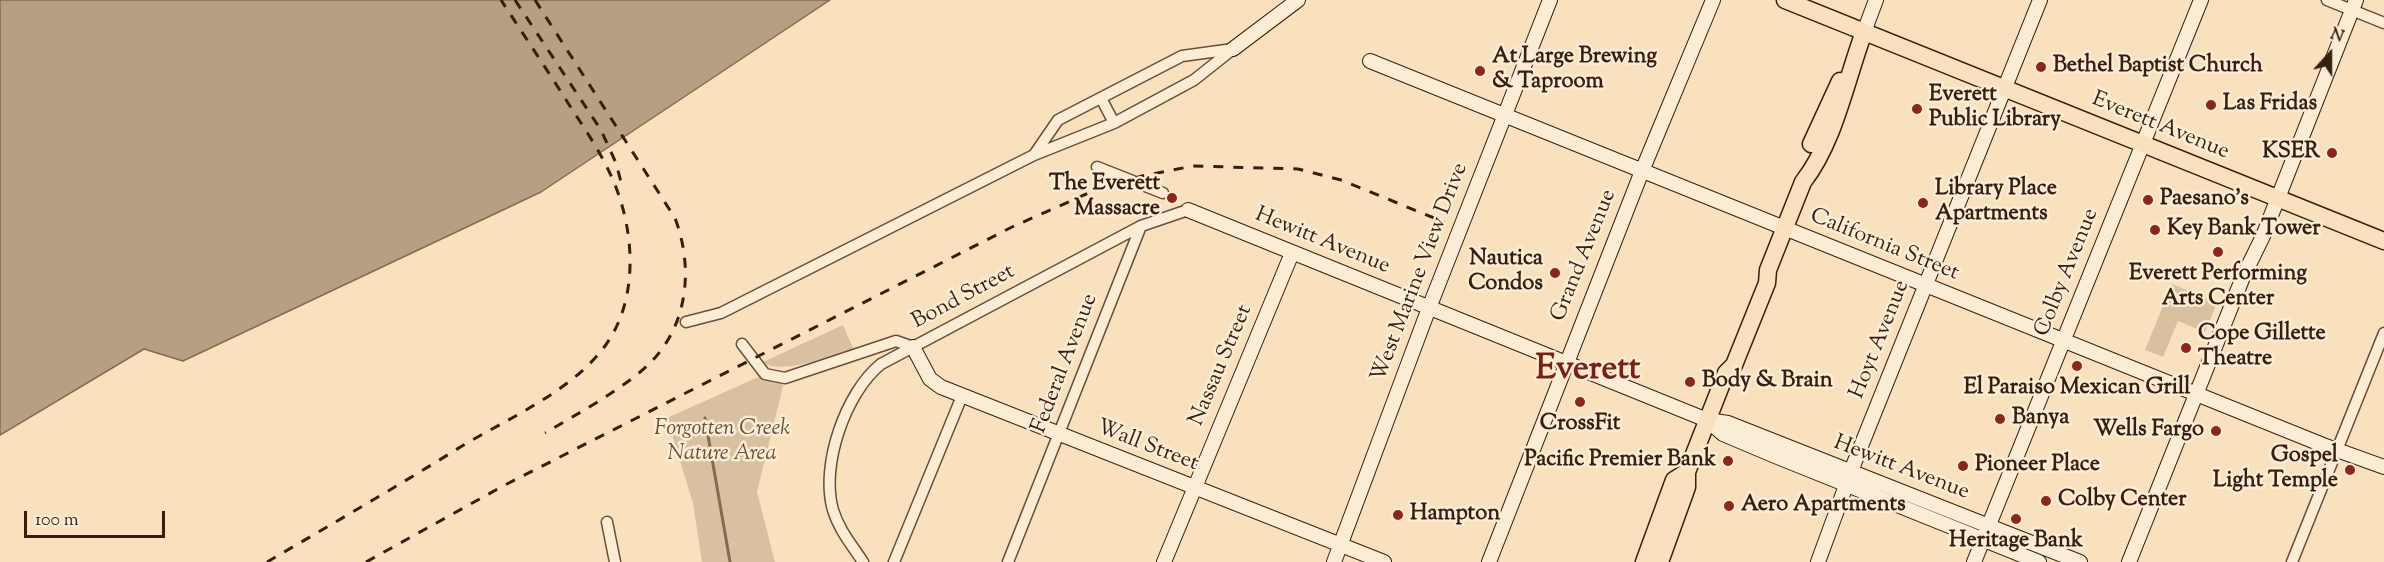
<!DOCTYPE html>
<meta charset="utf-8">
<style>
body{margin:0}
#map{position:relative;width:2384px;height:562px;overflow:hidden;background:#f9e1be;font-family:"Sorts Mill Goudy",serif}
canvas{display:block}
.north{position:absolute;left:2300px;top:24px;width:60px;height:60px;-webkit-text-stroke:4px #fbecd5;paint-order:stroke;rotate:21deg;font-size:16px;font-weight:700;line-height:24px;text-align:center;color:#381e10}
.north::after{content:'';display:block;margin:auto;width:21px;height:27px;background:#381e10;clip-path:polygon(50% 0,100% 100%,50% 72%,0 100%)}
.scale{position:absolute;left:24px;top:511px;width:141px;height:27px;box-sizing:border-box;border:3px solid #381e10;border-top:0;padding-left:8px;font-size:18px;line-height:21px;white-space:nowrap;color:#381e10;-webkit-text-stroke:4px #fbecd5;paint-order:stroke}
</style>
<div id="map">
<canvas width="2384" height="562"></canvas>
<div class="north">N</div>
<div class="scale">100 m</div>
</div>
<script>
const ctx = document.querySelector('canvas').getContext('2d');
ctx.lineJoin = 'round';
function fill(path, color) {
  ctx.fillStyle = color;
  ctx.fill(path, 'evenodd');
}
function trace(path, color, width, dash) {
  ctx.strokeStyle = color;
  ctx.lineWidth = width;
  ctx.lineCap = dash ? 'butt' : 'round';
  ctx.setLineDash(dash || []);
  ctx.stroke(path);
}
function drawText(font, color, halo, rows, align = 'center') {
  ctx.font = font + ' "Sorts Mill Goudy",serif';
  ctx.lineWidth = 5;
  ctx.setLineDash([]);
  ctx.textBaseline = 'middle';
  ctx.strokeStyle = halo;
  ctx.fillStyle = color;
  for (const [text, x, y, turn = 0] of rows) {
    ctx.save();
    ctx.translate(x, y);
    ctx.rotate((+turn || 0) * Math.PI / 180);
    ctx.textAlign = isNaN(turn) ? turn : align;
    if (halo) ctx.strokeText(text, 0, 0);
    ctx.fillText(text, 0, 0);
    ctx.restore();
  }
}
fill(new Path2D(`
 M2172 284 2217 303 2205 332 2178 321 2163 357 2145 350Z
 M843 325 854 350C833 355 780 376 763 362Z
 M765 374 785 378 757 492 775 562H702L693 503 667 418Z`), '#d8c0a0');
const water = new Path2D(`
 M0 0H830L541 192 183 361 144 349 0 435Z`);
fill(water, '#b79f83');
trace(water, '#846b55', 1.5);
trace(new Path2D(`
 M705 418 730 562`), '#846b55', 3);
const street = new Path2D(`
 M2327 0 2384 23
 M1101 98 1114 123
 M1034 155 1058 120 1182 56 1233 49
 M1097 167 1163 193
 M686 322 721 313 1034 155 1114 123 1194 80 1233 49
 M742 344 765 374 785 378 896 341 913 347
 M607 522 615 562
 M863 562C852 545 839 530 833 510 820 465 846 392 881 364L1141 226 1188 210
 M894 562 962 396
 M1008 562 1141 226
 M2292 562 2384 333`);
const secondary = new Path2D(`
 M1864 32 1876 0
 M1233 49 1298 0
 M1370 61 2323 445 2384 467
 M1188 210 1707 420 1728 423 2080 562
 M913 347 930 379 941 387 1384 562
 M1707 420 1723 434 1775 456 2039 562
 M1164 562 1292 253
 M1334 562 1429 308 1550 0
 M1489 562 1642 171 1713 0
 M1818 562 1855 461 2040 0
 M1974 562 2201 0
 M2129 562 2243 277 2263 236 2356 0`);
const primary = new Path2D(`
 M1785 0 2384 241
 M1811 144 1840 81
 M1644 562 1674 480 1687 472
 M1660 562 1687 487V472L1726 373 1734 365 1767 283 1768 270 1803 182C1835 141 1846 80 1864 32`);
trace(street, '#684f3c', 13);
trace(secondary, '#381e10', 16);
trace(primary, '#381e10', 19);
trace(street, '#fbecd5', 10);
trace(secondary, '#fbecd5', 14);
trace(primary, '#f9e1be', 16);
trace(new Path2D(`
 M515 0 601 130 616 163 621 182
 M535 0 675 218C693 266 689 322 652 361 627 387 577 414 545 433
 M267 562C332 524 398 486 462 446 509 418 572 391 605 346 635 305 635 248 621 202 610 165 588 134 568 103 546 68 523 34 501 0
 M366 562 503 486 1012 227 1100 188 1142 176 1193 166 1298 169 1341 180 1444 222`), '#381e10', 3, [10, 10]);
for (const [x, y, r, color] of [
 [2041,67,6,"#8f2418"],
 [1480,71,6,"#8f2418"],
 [2211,105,6,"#8f2418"],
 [1917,109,6,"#8f2418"],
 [2332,153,6,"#8f2418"],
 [1172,198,6,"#8f2418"],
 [2148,200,6,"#8f2418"],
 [1923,203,6,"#8f2418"],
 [2155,230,6,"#8f2418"],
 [2218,252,6,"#8f2418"],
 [1555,273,6,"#8f2418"],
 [2186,348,6,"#8f2418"],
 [2077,366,6,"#8f2418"],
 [1690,382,6,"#8f2418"],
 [1580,402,6,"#8f2418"],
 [2000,419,6,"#8f2418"],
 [2216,431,6,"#8f2418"],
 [1728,461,6,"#8f2418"],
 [1963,466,6,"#8f2418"],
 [2350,470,6,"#8f2418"],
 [2046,501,6,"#8f2418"],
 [1729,506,6,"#8f2418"],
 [1398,515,6,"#8f2418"],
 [2016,519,6,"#8f2418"]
]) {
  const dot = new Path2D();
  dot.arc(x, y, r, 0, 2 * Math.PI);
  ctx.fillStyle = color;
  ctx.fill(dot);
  trace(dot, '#fbecd5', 2);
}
drawText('bold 22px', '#381e10', '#fbecd5', [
 ["At Large Brewing",1492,58],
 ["& Taproom",1492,83],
 ["Bethel Baptist Church",2053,67],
 ["Everett",1929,96],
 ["Public Library",1929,121],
 ["Las Fridas",2223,105],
 ["KSER",2320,153,"right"],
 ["The Everett",1160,185,"right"],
 ["Massacre",1160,210,"right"],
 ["Library Place",1935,190],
 ["Apartments",1935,215],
 ["Paesano’s",2160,200],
 ["Key Bank Tower",2167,230],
 ["Nautica",1543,260,"right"],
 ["Condos",1543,285,"right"],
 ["Everett Performing",2218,275,"center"],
 ["Arts Center",2218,300,"center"],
 ["Cope Gillette",2198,335],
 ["Theatre",2198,360],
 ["Body & Brain",1702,382],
 ["El Paraiso Mexican Grill",2077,389,"center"],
 ["Banya",2012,419],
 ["CrossFit",1580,425,"center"],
 ["Wells Fargo",2204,431,"right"],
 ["Gospel",2338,457,"right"],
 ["Light Temple",2338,482,"right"],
 ["Pacific Premier Bank",1716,461,"right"],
 ["Pioneer Place",1975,466],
 ["Colby Center",2058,501],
 ["Aero Apartments",1741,506],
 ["Hampton",1410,515],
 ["Heritage Bank",2016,542,"center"]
], 'left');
drawText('22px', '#381e10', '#fbecd5', [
 ["Everett Avenue",2160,127,22],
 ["Hewitt Avenue",1322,242,22],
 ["California Street",1884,246,22],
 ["Grand Avenue",1585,256,-68],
 ["West Marine View Drive",1421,273,-69],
 ["Colby Avenue",2068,273,-68],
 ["Bond Street",964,298,-28],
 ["Hoyt Avenue",1881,340,-68],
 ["Federal Avenue",1066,364,-69],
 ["Nassau Street",1222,366,-67],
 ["Wall Street",1147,447,21],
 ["Hewitt Avenue",1901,469,21]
]);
drawText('italic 22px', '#684f3b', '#fbecd5', [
 ["Forgotten Creek",722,430],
 ["Nature Area",722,455]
]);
drawText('bold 34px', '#7a1f14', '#fbecd5', [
 ["Everett",1588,372]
]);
</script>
